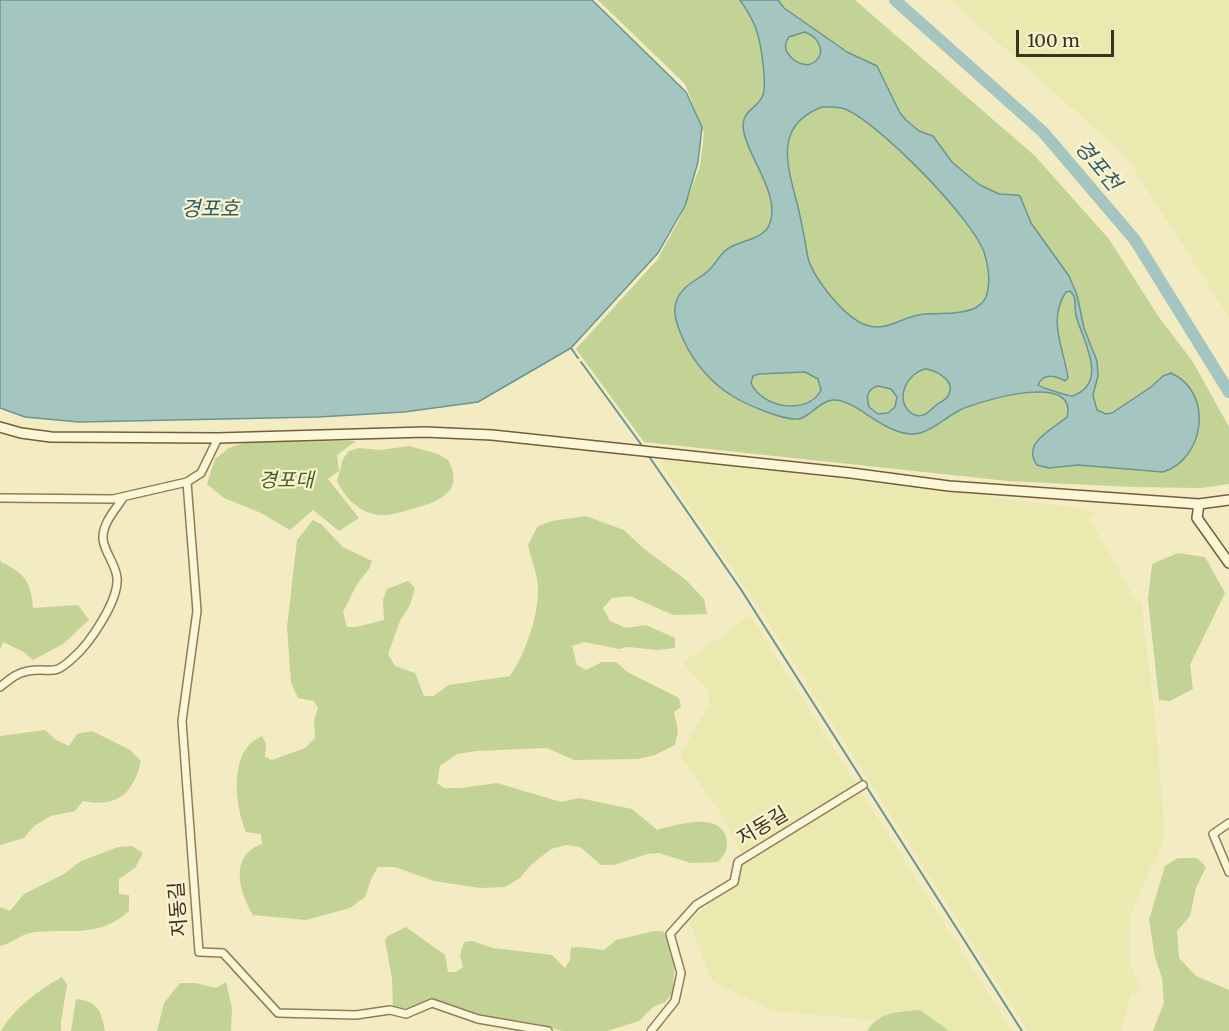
<!DOCTYPE html>
<meta charset="utf-8">
<style>
body{margin:0}
#map{position:relative;width:1229px;height:1031px;overflow:hidden;background:#f3ebc2;font-family:Merriweather,serif}
canvas{display:block}
.scale{position:absolute;left:1016px;top:30px;width:98px;height:27px;box-sizing:border-box;border:3px solid #3e311d;border-top:0;padding-left:8px;font-size:18px;line-height:21px;white-space:nowrap;color:#3e311d;-webkit-text-stroke:4px #faf4d3;paint-order:stroke}
</style>
<div id="map">
<canvas width="1229" height="1031"></canvas>
<div class="scale">100 m</div>
</div>
<script>
const ctx = document.querySelector('canvas').getContext('2d');
ctx.lineJoin = 'round';
function fill(path, color) {
  ctx.fillStyle = color;
  ctx.fill(path, 'evenodd');
}
function trace(path, color, width, dash) {
  ctx.strokeStyle = color;
  ctx.lineWidth = width;
  ctx.lineCap = dash ? 'butt' : 'round';
  ctx.setLineDash(dash || []);
  ctx.stroke(path);
}
function drawText(font, color, halo, rows, align = 'center') {
  ctx.font = font + ' Merriweather,"Noto Sans KR",serif';
  ctx.lineWidth = 4.5;
  ctx.setLineDash([]);
  ctx.textBaseline = 'middle';
  ctx.strokeStyle = halo;
  ctx.fillStyle = color;
  for (const [text, x, y, turn = 0] of rows) {
    ctx.save();
    ctx.translate(x, y);
    ctx.rotate((+turn || 0) * Math.PI / 180);
    ctx.textAlign = isNaN(turn) ? turn : align;
    if (halo) ctx.strokeText(text, 0, 0);
    ctx.fillText(text, 0, 0);
    ctx.restore();
  }
}
fill(new Path2D(`
 M950 0H1229V317L1125 155Z
 M665 459 933 490 1079 508 1095 513 1089 518 1137 602 1141 601 1155 718 1165 833 1163 842 1130 915 1129 961 1141 990 1131 994 1121 1031H1028L758 606 663 468 660 462Z
 M749 616 751 617 1012 1031H949L920 1010 893 1012 874 1020 774 1011 712 981 689 921 735 882 742 853 723 816 680 756 709 704V695L708 690 686 666 684 661 732 630 739 622Z`), '#eae9af');
fill(new Path2D(`
 M598 0H855L1034 155 1109 239 1158 316 1193 362 1229 427V484L1200 488 1133 487 1008 481 644 442 576 349 657 260 681 216 700 166 704 133 685 84Z
 M356 441 337 455 339 471 328 479 359 518 339 531 313 510 290 530 261 513 224 498 207 484 215 459 229 448 246 442Z
 M409 446 438 454 448 460C466 493 437 502 412 509 398 513 384 518 370 513 354 508 344 495 337 481L343 459 349 451 359 448 380 450Z
 M586 516 624 530 643 548 686 580 704 599 707 614 673 615 630 596 612 598 603 608 610 621 626 628 646 625 675 638V648L658 650 628 647 619 649 584 642 572 646 577 665 586 670 602 662H616L627 672 679 698 681 707 674 712 678 731 675 745 655 755 638 759 574 760 547 748 476 751 457 754 440 766 437 783 444 788H461L497 783 561 802 579 798 632 809 657 830C675 825 719 811 726 837 729 848 726 853 718 862L691 863 659 853 647 854 614 865H601L580 847 566 845 551 849 531 865 520 878 505 887 480 888 434 881 395 867H378L372 877 365 897 350 908 306 920 253 915C239 892 229 855 262 844L261 834 246 832C236 809 230 764 250 744 253 741 258 738 262 736L266 744 265 757 272 760 305 748 315 738 314 721 318 708 314 701 298 698 291 683 287 627 297 540 313 520 321 524 343 547 372 561 369 569 357 584 343 612 347 627H356L384 620 383 600 387 589 408 581 415 588 410 605 400 621 388 654 395 666 415 673 424 696H433L449 685 510 676C526 653 539 614 538 587 537 573 531 559 528 545L538 526 552 521Z
 M1178 553 1205 557 1225 593 1190 665 1193 689 1170 701 1159 700 1148 599 1152 564Z
 M0 558 1 562C25 573 31 582 33 608L78 605 89 620 63 644 33 660 22 651 3 642 0 650Z
 M45 730 56 740 69 746 77 734 92 731 130 750 141 761C133 794 117 808 83 801L75 811 51 816 34 826 24 838 0 845V736Z
 M132 846 143 853 135 868 119 879V894L129 895V911C97 940 68 927 30 933 20 935 11 944 0 946V907L10 911 24 894 64 874 81 861 118 847Z
 M1178 858H1197L1206 867 1196 888 1190 916 1177 931 1179 958 1196 976 1229 990V1031H1153L1164 1003 1162 978 1155 957 1149 920 1165 866Z
 M406 927 445 955 448 972H456L463 967 460 955 464 942 472 941 493 948 552 955 565 968 570 960 571 948 578 947 604 950 616 940 654 931H663L675 955 673 993 665 1002 653 1007 639 1021 607 1031H562L539 1024 482 1016 435 1000 409 1008H393L392 979 385 940 388 936Z
 M62 977 67 985 61 1022V1031H1C14 1008 39 990 62 977Z
 M226 982 232 1008 231 1031H157L164 1003 180 983H195L216 988Z
 M76 999C98 1001 101 1011 105 1031H71Z
 M920 1010 949 1031H867C880 1011 897 1012 920 1010Z`), '#c3d395');
const water = new Path2D(`
 M0 0H592L686 92 702 127 698 162 685 206 658 253 571 348 478 402 404 412 318 417 79 422 25 417 0 408Z
 M740 0H778L784 8 847 52 877 66 900 113 906 120 919 131 933 136 952 162 972 179 980 185 999 194 1017 195 1020 196 1031 223 1069 276 1077 295 1084 328 1097 361 1098 376 1093 395 1097 410 1106 414 1112 413 1151 387 1163 376 1171 373C1214 392 1205 459 1163 472L1078 465 1049 468 1037 465C1021 443 1053 429 1067 417 1079 370 977 402 960 410 946 417 935 429 920 433 888 441 857 398 833 400 821 401 813 413 802 418 789 424 743 403 731 395 711 383 693 361 684 341 675 322 668 303 686 287 693 281 701 277 708 271 716 264 719 254 729 248 742 240 765 239 770 223 780 195 750 160 744 133 739 109 757 111 763 95 767 84 761 44 757 32 754 21 747 10 740 0ZM805 32C822 38 828 59 808 65 794 64 779 50 789 37ZM822 107C830 107 838 106 845 109 879 123 971 217 984 252 988 265 991 283 986 297 984 302 978 307 973 309 956 316 936 312 919 315 900 318 886 332 866 325 845 318 814 279 808 258 805 241 802 224 798 207 788 167 772 126 822 107ZM1070 291 1074 296C1076 303 1074 311 1077 319 1084 342 1109 384 1072 396 1068 396 1040 387 1038 385 1044 372 1056 376 1065 381L1068 378C1064 349 1047 320 1066 292ZM926 369C937 371 957 381 948 396 945 401 938 403 934 407 927 414 919 420 910 412 894 398 908 372 926 369ZM805 372 818 379 821 390C808 416 762 408 751 383L753 376 759 374ZM878 386 891 389 897 397 895 407 888 413 878 414 869 407C866 397 867 389 878 386Z`);
fill(water, '#a5c6c0');
trace(water, '#6a9591', 1.5);
trace(new Path2D(`
 M571 348 578 358
 M581 362 643 447
 M648 455 740 588 1022 1031`), '#6a9591', 2);
trace(new Path2D(`
 M895 0 1043 132 1135 240 1229 392`), '#a5c6c0', 12);
const street = new Path2D(`
 M187 482 197 611 182 721 199 952 223 953 278 1013 356 1015 390 1010 406 1014 432 1003 478 1019 548 1031
 M0 498 113 499 187 482 201 473 218 438
 M0 687C9 680 16 673 28 671 53 667 52 678 74 657 90 643 119 600 117 578 116 564 104 552 103 539 102 524 115 510 123 498
 M1229 823 1213 834 1229 872
 M651 1031 675 1001 681 973 670 934 696 905 734 882 738 862 863 785`);
const secondary = new Path2D(`
 M0 427 21 433 51 437 218 438 425 432 492 435 851 473 949 486 1199 504 1229 500
 M1199 504 1197 518 1229 563`);
trace(street, '#907d57', 10);
trace(secondary, '#725e3a', 12);
trace(street, '#fdf7d7', 7);
trace(secondary, '#fdf7d7', 9);
drawText('italic 20px', '#455d21', '#faf4d3', [
 ["경포대",286,481]
]);
drawText('20px', '#3e311d', '#faf4d3', [
 ["저동길",763,827,-31],
 ["저동길",179,909,-94]
]);
drawText('italic 21px', '#2a5c60', '#faf4d3', [
 ["경포천",1097,166,50],
 ["경포호",210,210]
]);
</script>
